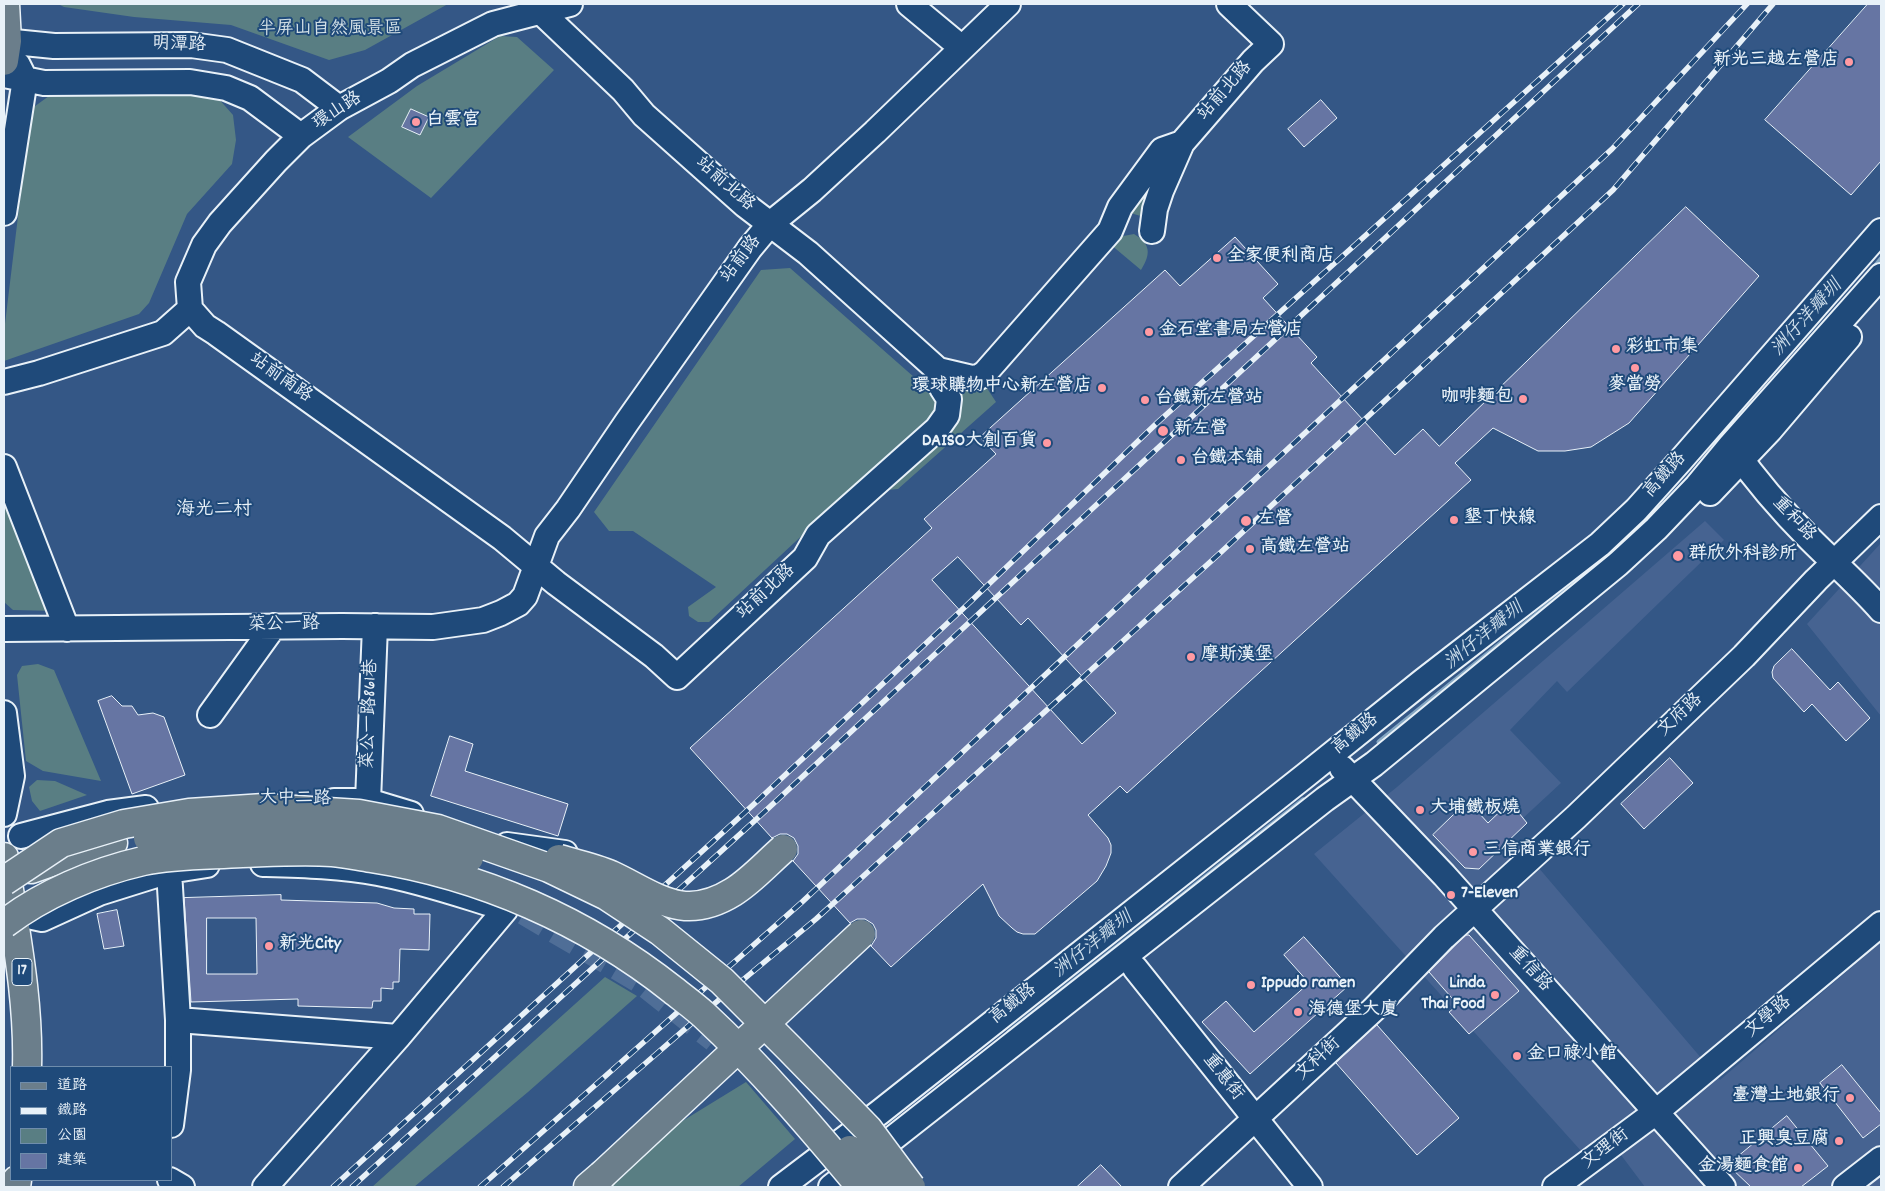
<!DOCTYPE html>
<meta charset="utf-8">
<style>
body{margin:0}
#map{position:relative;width:1885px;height:1191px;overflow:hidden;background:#345786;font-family:Dekko,"LXGW WenKai TC",sans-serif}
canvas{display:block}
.frame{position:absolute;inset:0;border:5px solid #e8f1f8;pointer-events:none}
.legend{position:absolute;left:10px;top:1066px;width:162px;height:115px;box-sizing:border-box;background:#1f4a7a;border:1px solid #6f8dac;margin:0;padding:6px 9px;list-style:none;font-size:15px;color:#e8f1f8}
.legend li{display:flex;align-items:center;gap:10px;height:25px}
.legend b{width:25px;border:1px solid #6f8dac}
</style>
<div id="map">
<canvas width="1885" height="1191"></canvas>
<div class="frame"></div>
<ul class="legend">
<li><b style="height:6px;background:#6b7e8b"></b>道路</li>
<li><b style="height:6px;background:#e8f1f8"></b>鐵路</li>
<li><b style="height:14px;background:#597e83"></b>公園</li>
<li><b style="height:14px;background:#6675a3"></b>建築</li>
</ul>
</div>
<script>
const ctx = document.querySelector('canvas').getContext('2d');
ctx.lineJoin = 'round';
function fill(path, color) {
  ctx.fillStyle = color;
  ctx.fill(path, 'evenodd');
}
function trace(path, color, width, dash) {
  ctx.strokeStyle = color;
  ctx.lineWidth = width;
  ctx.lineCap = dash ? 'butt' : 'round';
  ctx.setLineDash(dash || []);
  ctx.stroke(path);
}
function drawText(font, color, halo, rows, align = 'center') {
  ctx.font = font + ' Dekko,"LXGW WenKai TC",sans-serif';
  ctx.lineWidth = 4;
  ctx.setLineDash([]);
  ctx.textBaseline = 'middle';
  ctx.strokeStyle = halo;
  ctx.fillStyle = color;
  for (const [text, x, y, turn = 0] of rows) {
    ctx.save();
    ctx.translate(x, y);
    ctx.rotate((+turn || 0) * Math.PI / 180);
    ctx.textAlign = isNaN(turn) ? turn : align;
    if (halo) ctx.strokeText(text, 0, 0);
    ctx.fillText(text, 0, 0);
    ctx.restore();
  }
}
fill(new Path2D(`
 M1705 521 1724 540 1567 692 1557 681 1510 730 1561 783 1508 832 1720 1080 1881 942V1187H1645L1606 1135 1582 1152 1314 854 1397 787Z
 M1881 543V716L1807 624Z`), '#466391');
fill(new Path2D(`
 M58 4H448L365 50 329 60 231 25 134 17 64 7Z
 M500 36 517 37 554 70 431 198 348 137 417 86Z
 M149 91H198L218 98 233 115 236 140 232 164 187 214 149 303 139 314 4 361V332L31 109 49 96Z
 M1155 173 1144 217 1127 212Z
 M1134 234C1151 244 1151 254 1141 270L1110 244 1118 237Z
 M790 268 931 392 937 402V410L709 622H698L689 616 688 607 716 587 633 531H609L594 512 761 270Z
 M983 382 996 402 898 489 888 490 890 479 955 390 960 384Z
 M4 489 56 611 13 610 4 602Z
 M38 664 54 670 101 781 43 771 26 761 17 675 22 666Z
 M37 780 55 781 87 795 40 811 32 801 29 787Z
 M605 977 637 996 528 1092 414 1187H372Z
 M746 1082 795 1139 738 1187H575Z`), '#597e83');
trace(new Path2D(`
 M1872 270 1881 259
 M1379 742 1610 555
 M1009 1032 1303 800`), '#85a7c3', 5);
const building = new Path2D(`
 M1868 4H1881V161L1851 195 1765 120Z
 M1321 100 1337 118 1304 147 1288 129Z
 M411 109 429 117 420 135 402 127Z
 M1686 207 1759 276 1629 423 1591 447 1565 451H1538L1493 428 1455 463 1471 480 1127 793 1120 786 1088 815 1108 838 1111 845V853L1106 866 1097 881 1035 934H1023L1017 932 1012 928 999 916 983 884 891 967 871 946 876 938V930L873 924 865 919H857L850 923 793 861 798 854V846L794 838 787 834H780L772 838 690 748 932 528 924 519 996 454 980 437 1165 270 1180 286 1235 237 1278 284 1263 298 1317 357 1311 363 1395 455 1423 429 1439 446ZM958 557 1021 625 1028 618 1116 713 1082 744 932 580Z
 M1792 649 1830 690 1838 682 1870 718 1846 741 1812 704 1804 712 1773 678 1772 672 1774 666Z
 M112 696 122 706H132L138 715 153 713 164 717 185 775 132 794 98 701Z
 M450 736 473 744 465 771 568 804 558 836 431 796Z
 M1670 758 1693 783 1644 829 1621 804Z
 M1468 801 1488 823 1510 802 1527 823 1479 869 1465 868 1433 835Z
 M281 895V900L377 903 394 908 414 909V914H430L429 950 400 949 399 982H393V989L381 988V1001H373L372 1008 298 1006V999L191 1002 184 898ZM207 918H256L257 974H207Z
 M117 910 124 946 104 949 97 914Z
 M1466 935H1469L1519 991 1469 1034 1449 1012 1458 1005 1429 972Z
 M1304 937 1348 986 1250 1074 1202 1022 1226 1001 1254 1032 1309 983 1284 955Z
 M1377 1025 1459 1118 1417 1155 1336 1063Z
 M1842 1065 1881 1113V1124L1863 1138 1820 1083Z
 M1787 1116 1828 1166 1801 1187H1751L1728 1165Z
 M1101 1165 1122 1187H1077Z`);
fill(building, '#6675a3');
trace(building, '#e8f1f8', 1);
trace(new Path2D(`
 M524 913 639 981 714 1040`), '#4f6e97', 24, [24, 12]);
const minor = new Path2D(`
 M909 4 962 48
 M541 12 623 90 644 115 745 205 808 253 938 370 972 378 979 377 985 373 1110 231 1120 207 1162 150 1182 143
 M4 41 54 46 191 45 227 50 302 80 339 108
 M4 75 44 83 190 82 226 88 250 98 301 136
 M4 213 25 79 18 65
 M1152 231 1155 209 1161 191 1182 143 1253 61 1271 44 1229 4
 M190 309 205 326 216 333 502 538 556 583 654 656 677 677 805 558 818 535 937 429 947 415 949 399 942 388 938 370
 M190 309 188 282 204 245 220 223 276 161 301 136 339 108 389 81 412 65 493 24 570 4
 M4 382 39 373 163 333 190 309
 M1733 448C1756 481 1782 511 1810 539 1834 563 1859 585 1881 610
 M4 467 67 629
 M1710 493 1770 430 1849 337
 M4 629 342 626 433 627 483 620 501 613 518 604 525 596 547 536 568 509 627 422 750 248 770 224 812 190 875 132 1008 4
 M4 713 12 776 4 814
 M210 715 274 626
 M1342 768 1444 875 1723 1187
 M334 801H368L411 814
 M368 801 375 626
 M21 836 108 813 146 808
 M507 845 565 853
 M263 864C299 865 342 866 378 873 417 880 455 893 494 905L505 910 398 1037 265 1187
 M169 871 178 1020V1070L171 1125
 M28 916 42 919 99 893 169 871 207 865
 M1135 968 1310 1187
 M178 1020 398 1037
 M170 1180 182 1187
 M781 1187 880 1112 1306 775 1423 681 1600 544 1636 510 1681 460 1881 231
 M831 1187 1325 799 1374 764 1618 564 1656 529 1697 486 1731 445 1881 276
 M1181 1187 1373 1010 1444 937 1576 817 1744 656 1816 580 1881 517
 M1555 1187 1656 1112 1881 924
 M1845 1187 1881 1159`);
const major = new Path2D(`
 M4 61 7 41 5 4
 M4 857C14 927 29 996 27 1067
 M16 1187 17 1180`);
const highway = new Path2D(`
 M31 869 71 855 113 843
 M588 1187 602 1175`);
trace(minor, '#e8f1f8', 28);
trace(major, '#e8f1f8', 31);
trace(highway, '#e8f1f8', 31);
trace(minor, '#1f4a7a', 24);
trace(major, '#6b7e8b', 28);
trace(highway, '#6b7e8b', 28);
const rail = new Path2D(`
 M333 1187 753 805 967 605 1158 422 1623 4
 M352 1187 761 815 1638 4
 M480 1187 801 903 1198 532 1612 149 1747 4
 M503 1187 708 1009 816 919 1219 554 1613 190 1773 4`);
trace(rail, '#e8f1f8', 5.5);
trace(rail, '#1f4a7a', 4, [11]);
const highwayBridge = new Path2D(`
 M148 838C235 825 324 827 410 843 430 847 450 851 469 858
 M559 859C577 864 595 868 611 875 656 896 683 923 733 892 751 881 767 863 783 849
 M4 881 61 843 124 824 189 813 264 808 359 814 438 829 549 868 607 896 660 931 722 981 790 1049 868 1129 911 1187
 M4 924C43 894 95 872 143 861 175 854 209 855 242 853 272 852 302 850 332 852 345 853 358 856 371 858 481 875 586 921 673 990 683 998 694 1006 704 1015 761 1068 811 1127 861 1187
 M850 1150 887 1187
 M602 1175 861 934`);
trace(highwayBridge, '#e8f1f8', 31, []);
trace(highwayBridge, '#6b7e8b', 28);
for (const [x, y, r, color] of [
 [1849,62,5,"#ff9aa2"],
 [416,122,5,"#ff9aa2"],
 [1217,258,5,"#ff9aa2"],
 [1149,332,5,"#ff9aa2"],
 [1616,349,5,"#ff9aa2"],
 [1635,368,5,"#ff9aa2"],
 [1102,388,5,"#ff9aa2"],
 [1523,399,5,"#ff9aa2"],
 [1145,400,5,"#ff9aa2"],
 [1163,431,6,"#ff9aa2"],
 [1047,443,5,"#ff9aa2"],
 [1181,460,5,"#ff9aa2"],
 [1454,520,5,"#ff9aa2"],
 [1246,521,6,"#ff9aa2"],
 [1250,549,5,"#ff9aa2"],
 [1678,556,6,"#ff9aa2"],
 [1191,657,5,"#ff9aa2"],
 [1420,810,5,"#ff9aa2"],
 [1473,852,5,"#ff9aa2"],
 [1451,895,5,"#ff9aa2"],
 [269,946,5,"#ff9aa2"],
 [1251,985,5,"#ff9aa2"],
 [1495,995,5,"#ff9aa2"],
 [1298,1012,5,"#ff9aa2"],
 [1517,1056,5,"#ff9aa2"],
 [1850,1098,5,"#ff9aa2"],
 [1839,1141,5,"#ff9aa2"],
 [1798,1168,5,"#ff9aa2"]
]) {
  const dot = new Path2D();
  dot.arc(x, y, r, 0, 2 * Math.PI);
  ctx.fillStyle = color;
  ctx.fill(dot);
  trace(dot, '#1f4a7a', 2);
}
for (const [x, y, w] of [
 [22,972,20]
]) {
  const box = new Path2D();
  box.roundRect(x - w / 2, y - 13.5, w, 27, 4);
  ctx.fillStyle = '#1f4a7a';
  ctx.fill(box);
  trace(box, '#e8f1f8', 1);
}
drawText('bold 16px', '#e8f1f8', null, [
 ["17",22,972]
]);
drawText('18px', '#d3e0e6', '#1f4a7a', [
 ["半屏山自然風景區",330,31]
]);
drawText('18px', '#e8f1f8', '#1f4a7a', [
 ["明潭路",179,46,2],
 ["站前北路",1226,92,-49],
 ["環山路",338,112,-33],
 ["站前北路",724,185,41],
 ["站前路",742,260,-53],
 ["站前南路",280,379,35],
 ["高鐵路",1666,476,-48],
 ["重和路",1793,520,47],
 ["站前北路",767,593,-43],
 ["菜公一路",284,626,-1],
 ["菜公一路861巷",371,714,-88],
 ["文府路",1681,716,-43],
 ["高鐵路",1356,735,-39],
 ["大中二路",295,800,1],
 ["重信路",1529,970,48],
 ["高鐵路",1014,1005,-38],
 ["文學路",1769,1018,-40],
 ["文科街",1319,1060,-43],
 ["重惠街",1222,1078,52],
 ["文理街",1606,1150,-37]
]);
drawText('bold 18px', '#e8f1f8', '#1f4a7a', [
 ["新光三越左營店",1839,62,"right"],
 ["白雲宮",426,122],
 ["全家便利商店",1227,258],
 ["金石堂書局左營店",1159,332],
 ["彩虹市集",1626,349],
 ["麥當勞",1635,387,"center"],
 ["環球購物中心新左營店",1092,388,"right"],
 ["咖啡麵包",1513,399,"right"],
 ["台鐵新左營站",1155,400],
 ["新左營",1174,431],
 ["DAISO大創百貨",1037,443,"right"],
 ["台鐵本舖",1191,460],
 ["墾丁快線",1464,520],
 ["左營",1257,521],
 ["高鐵左營站",1260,549],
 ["群欣外科診所",1689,556],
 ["摩斯漢堡",1201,657],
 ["大埔鐵板燒",1430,810],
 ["三信商業銀行",1483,852],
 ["7-Eleven",1461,895],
 ["新光City",279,946],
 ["Ippudo ramen",1261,985],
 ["Linda",1485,985,"right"],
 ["Thai Food",1485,1006,"right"],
 ["海德堡大廈",1308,1012],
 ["金口祿小館",1527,1056],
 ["臺灣土地銀行",1840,1098,"right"],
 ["正興臭豆腐",1829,1141,"right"],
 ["金湯麵食館",1788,1168,"right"]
], 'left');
drawText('italic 19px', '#cfdfeb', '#1f4a7a', [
 ["洲仔洋瓣圳",1808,319,-48],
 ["洲仔洋瓣圳",1485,637,-39],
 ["洲仔洋瓣圳",1094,946,-38]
]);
drawText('19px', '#e8f1f8', '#1f4a7a', [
 ["海光二村",214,511]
]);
</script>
